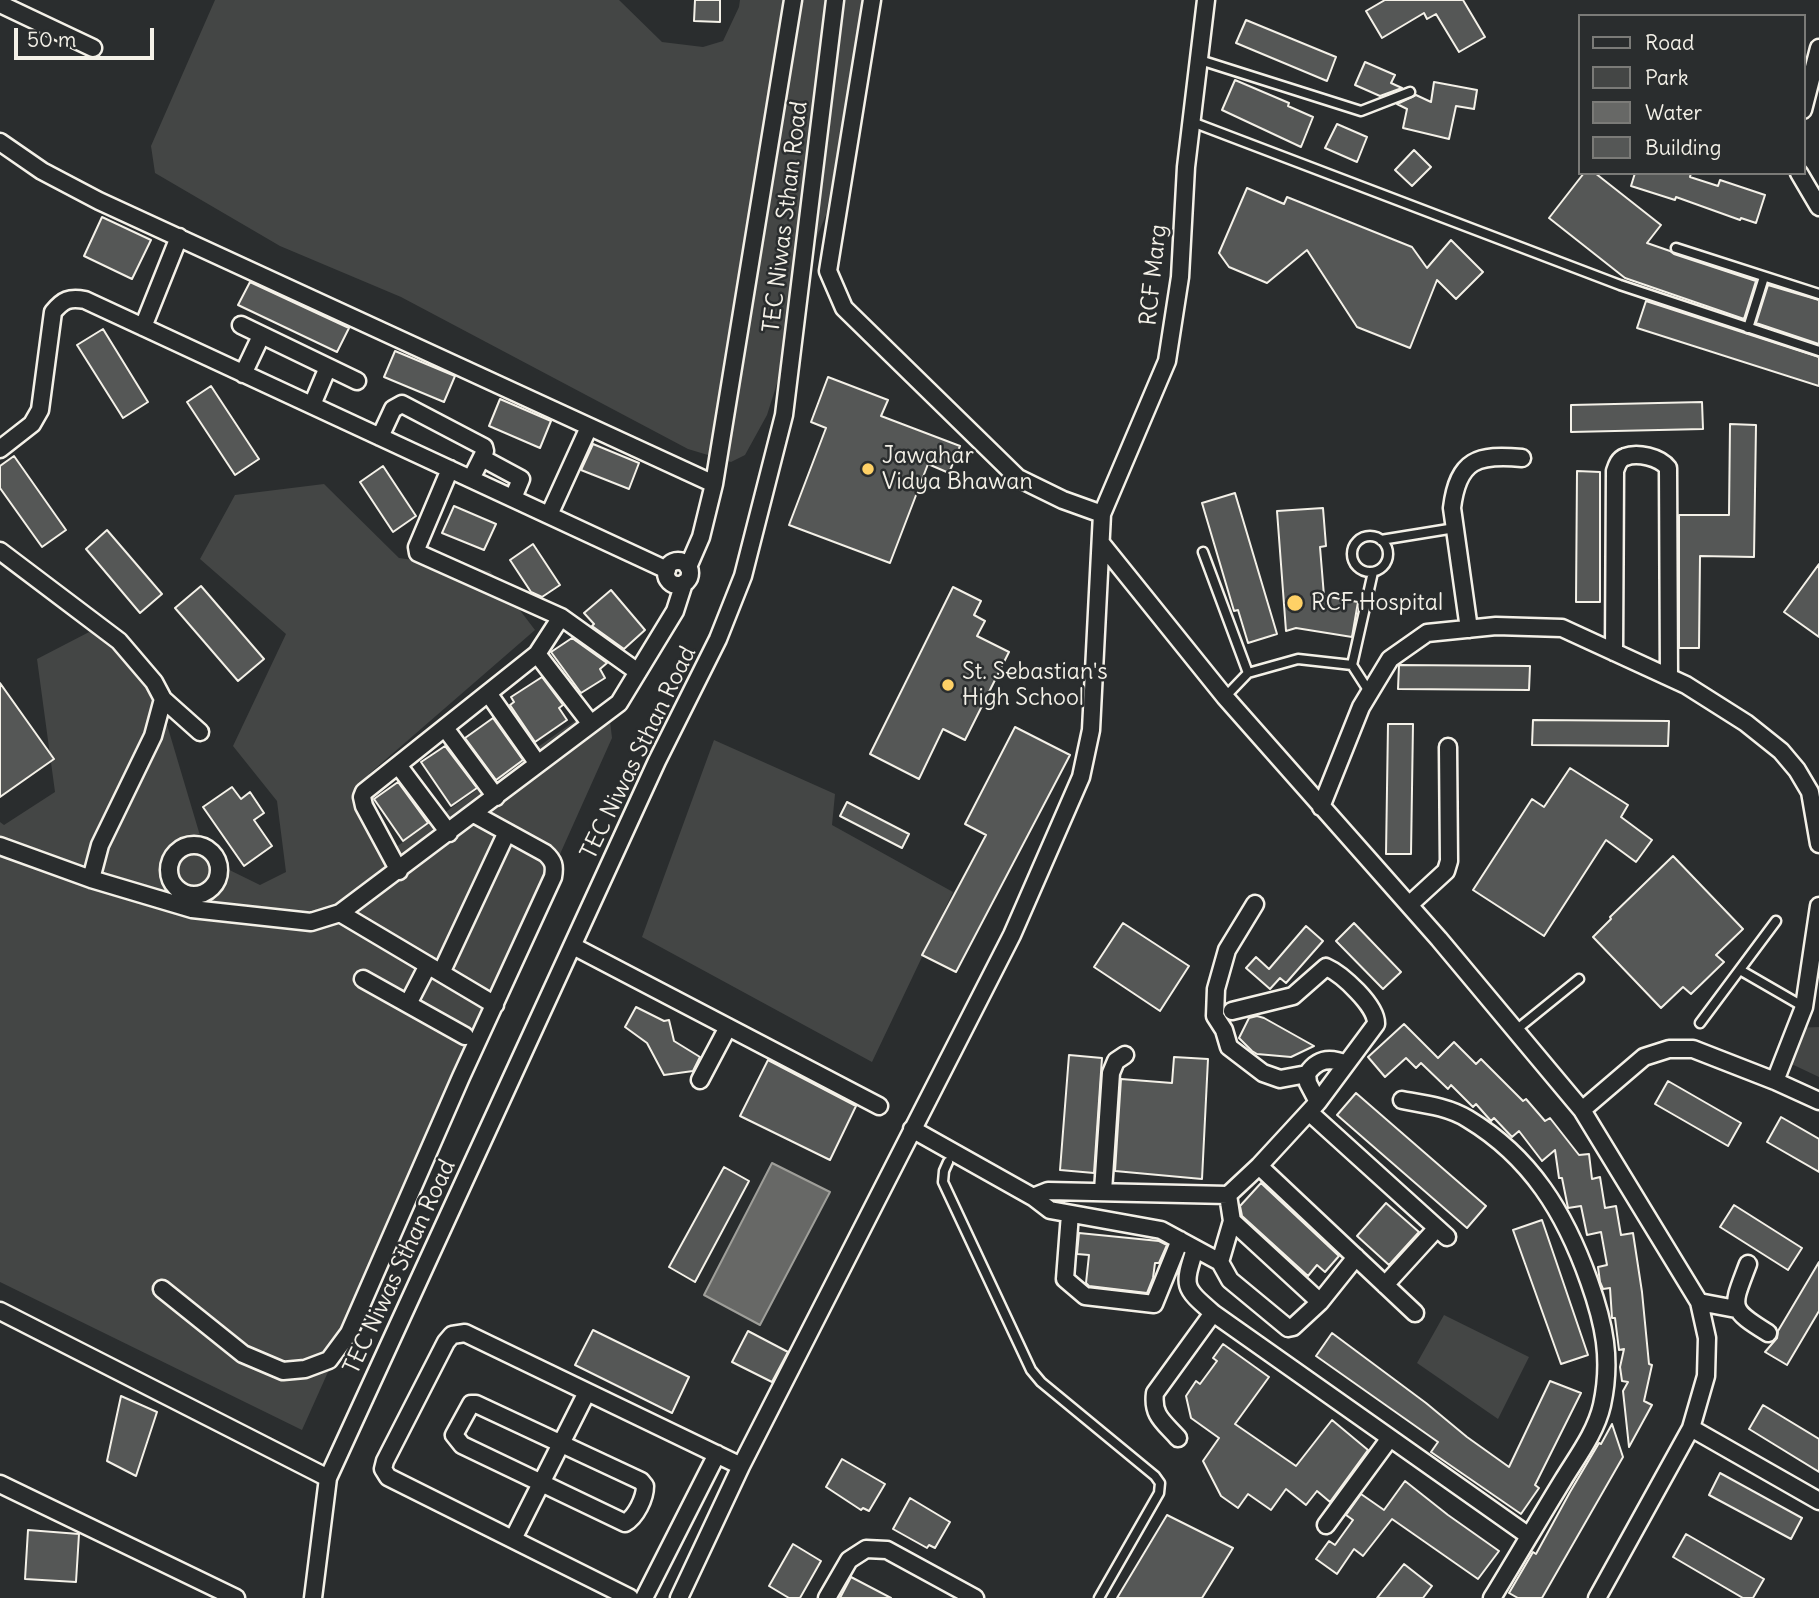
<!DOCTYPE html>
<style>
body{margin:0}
#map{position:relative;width:1819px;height:1598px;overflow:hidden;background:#2a2d2e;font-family:Delius,sans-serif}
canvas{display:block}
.legend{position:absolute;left:1578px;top:14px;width:228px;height:161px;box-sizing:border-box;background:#2a2d2e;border:2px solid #7b7b78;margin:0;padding:9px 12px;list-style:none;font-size:21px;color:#f4f1e8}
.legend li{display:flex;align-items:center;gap:14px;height:35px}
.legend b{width:35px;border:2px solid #7b7b78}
.scale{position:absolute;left:14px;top:28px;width:140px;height:32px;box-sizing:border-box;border:4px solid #f4f1e8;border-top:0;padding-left:9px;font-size:21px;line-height:24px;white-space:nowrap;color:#f4f1e8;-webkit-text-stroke:5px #2a2d2e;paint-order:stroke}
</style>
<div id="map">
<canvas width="1819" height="1598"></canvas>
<ul class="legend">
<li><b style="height:9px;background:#2a2d2e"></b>Road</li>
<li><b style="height:19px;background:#444645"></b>Park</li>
<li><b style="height:19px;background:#676866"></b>Water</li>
<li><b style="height:19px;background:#555756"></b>Building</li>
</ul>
<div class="scale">50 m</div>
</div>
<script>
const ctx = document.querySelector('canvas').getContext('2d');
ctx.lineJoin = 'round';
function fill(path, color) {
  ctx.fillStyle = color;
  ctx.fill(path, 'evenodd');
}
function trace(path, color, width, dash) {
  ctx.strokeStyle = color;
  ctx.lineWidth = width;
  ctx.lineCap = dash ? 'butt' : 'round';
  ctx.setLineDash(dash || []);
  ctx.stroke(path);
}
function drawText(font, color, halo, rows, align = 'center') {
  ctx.font = font + ' Delius,sans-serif';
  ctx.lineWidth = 5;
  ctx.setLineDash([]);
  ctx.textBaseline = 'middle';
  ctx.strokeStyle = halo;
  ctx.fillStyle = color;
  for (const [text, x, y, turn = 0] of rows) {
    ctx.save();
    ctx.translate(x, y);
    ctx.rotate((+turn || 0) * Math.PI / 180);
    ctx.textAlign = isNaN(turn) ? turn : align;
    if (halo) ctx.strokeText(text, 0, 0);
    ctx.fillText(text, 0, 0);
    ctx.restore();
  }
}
fill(new Path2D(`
 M215 0H619L662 42 703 47 723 41 739 7 740 0H865L826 215 803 270 794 330 767 415 745 455 731 462 688 449 401 297 280 246 155 173 151 146Z
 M324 484 399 558 490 571 535 630 369 774 386 854 582 716 609 712 612 738 302 1430 0 1282V822L4 825 55 792 37 659 93 630 151 671 207 859 260 885 286 872 277 801 233 746 286 634 200 559 235 495Z
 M714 740 835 794 832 825 953 892 872 1062 642 937Z
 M1819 1027V1077L1781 1059 1795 1028Z
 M1444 1315 1529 1357 1498 1419 1417 1363Z`), '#444645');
const water = new Path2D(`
 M772 1163 830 1192 760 1325 704 1295Z`);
fill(water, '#676866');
trace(water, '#9f9f9a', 2);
const building = new Path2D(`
 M695 0H720V22L694 21Z
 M1385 0H1463L1485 37 1459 52 1436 14 1427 19 1424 13 1382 38 1366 11Z
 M1246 20 1336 57 1327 81 1236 43Z
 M1365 62 1395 75 1391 83 1402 88 1380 96 1355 85Z
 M1235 80 1289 103 1288 106 1313 117 1301 147 1222 110Z
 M1434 82 1477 90 1474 109 1456 106 1449 139 1403 128 1407 109 1397 104 1416 95 1431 102Z
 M1337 124 1367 137 1357 162 1325 148Z
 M1414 150 1431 167 1412 186 1395 170Z
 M1584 173H1595L1661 225 1647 243 1670 251 1674 254 1756 281 1744 319 1625 278 1549 218Z
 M1635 173H1691L1690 177 1718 186 1720 180 1765 195 1756 223 1741 218 1740 220 1676 197 1675 200 1631 186Z
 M1247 188 1284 204 1287 197 1412 247 1427 268 1451 240 1483 272 1456 299 1437 280 1410 348 1357 327 1307 250 1267 283 1229 267 1219 253Z
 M102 217 151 240 132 279 84 256Z
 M250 282 349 328 337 352 238 305Z
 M1768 285 1819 300V344L1756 323Z
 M1646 301 1819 357V386L1637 328Z
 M103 329 148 402 123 418 77 345Z
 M395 351 455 376 444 402 384 377Z
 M828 377 888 400 881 416 960 446 949 473 928 464 890 563 789 525 826 428 811 422Z
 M211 386 259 459 235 475 187 402Z
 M500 399 551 421 540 448 489 426Z
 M1702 402 1703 429 1571 432V405Z
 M1730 424 1756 425 1754 557 1700 556 1699 648H1679V515H1729Z
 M593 444 639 463 629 489 581 470Z
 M14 456 66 530 42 547 0 488V466Z
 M383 466 416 516 393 532 360 482Z
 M1577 471 1600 472V602H1576Z
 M1235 493 1277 634 1248 643 1238 610 1234 611 1202 503Z
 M454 506 496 524 484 550 442 533Z
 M1323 508 1326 546 1320 547 1324 596 1358 602 1352 637 1296 628 1286 631 1277 511Z
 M107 530 162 594 140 613 86 549Z
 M533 544 560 585 542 597 531 592 510 560Z
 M1819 564V637L1784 612Z
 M201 586 264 659 238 681 175 608Z
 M953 587 981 601 974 615 985 621 977 636 1009 652 965 740 943 729 919 779 870 754Z
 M611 590 645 630 624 649 592 626 594 624 584 613Z
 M572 638 607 663 600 669 605 678 581 693 551 652Z
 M1399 665 1530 666 1529 690 1398 689Z
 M542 677 563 705 559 708 567 720 535 742 510 705 514 702 511 697Z
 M0 683 54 759 0 797Z
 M493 718 523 760 496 780 465 738Z
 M1533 720 1669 721 1668 746 1532 745Z
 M1388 724H1413L1411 854H1386Z
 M1015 727 1070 755 956 972 922 955 986 835 965 824Z
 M445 746 477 788 451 806 421 762Z
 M1570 768 1628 805 1621 817 1652 840 1636 862 1606 840 1544 936 1473 890 1532 799 1544 807Z
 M398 782 428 823 403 841 374 799Z
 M232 787 241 799 250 792 264 813 254 820 272 846 244 866 203 807Z
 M847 802 909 834 902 848 840 816Z
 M1673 856 1743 929 1716 955 1724 962 1691 994 1683 987 1661 1008 1593 937 1611 919 1610 917Z
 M1123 923 1189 966 1160 1011 1094 967Z
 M1354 923 1401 972 1383 989 1336 941Z
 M1306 926 1323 941 1286 983 1280 978 1270 989 1246 968 1256 957 1269 969Z
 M636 1007 664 1021 669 1020 674 1041 700 1057 693 1071 664 1075 647 1043 625 1027Z
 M1257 1016 1264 1018 1314 1046 1291 1057 1257 1054 1252 1051 1239 1038 1249 1018Z
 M1404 1024 1438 1058 1454 1042 1476 1064 1481 1059 1523 1101 1526 1099 1545 1121 1550 1118 1579 1155 1589 1154 1592 1179 1600 1177 1605 1208 1616 1206 1621 1235 1633 1233 1642 1292 1649 1364 1652 1365 1644 1401 1652 1405 1629 1447 1623 1391 1628 1382 1622 1381 1620 1367 1624 1349 1619 1350 1615 1318H1612L1610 1288 1603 1289 1600 1282 1598 1267 1607 1265 1601 1232 1587 1235 1581 1206 1568 1208 1562 1178H1559L1555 1150 1542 1161 1519 1131 1512 1137 1494 1118 1491 1121 1476 1104 1473 1107 1451 1085 1448 1089 1421 1063 1416 1068 1406 1058 1385 1077 1368 1057Z
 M1069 1055 1102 1058 1094 1173 1060 1170Z
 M1174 1057 1208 1059 1202 1179 1115 1171 1121 1079 1172 1083Z
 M768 1060 856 1106 830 1160 740 1116Z
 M1668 1081 1741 1123 1728 1146 1655 1104Z
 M1356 1093 1486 1206 1467 1228 1337 1115Z
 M1781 1117 1819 1139V1172L1767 1142Z
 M724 1167 749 1181 695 1282 669 1267Z
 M1261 1183 1339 1256 1325 1272 1317 1265 1308 1276 1242 1216 1240 1206Z
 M1386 1203 1419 1232 1389 1265 1357 1236Z
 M1734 1205 1802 1248 1788 1270 1720 1227Z
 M1542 1220 1588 1355 1561 1364 1513 1230Z
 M1079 1233 1159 1241 1167 1245 1159 1263H1155L1153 1278 1147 1293 1089 1286 1086 1283 1089 1255 1077 1254Z
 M1819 1262V1311L1787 1365 1765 1352 1777 1338 1778 1331Z
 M593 1330 689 1377 672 1413 575 1365Z
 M748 1331 788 1352 772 1382 732 1362Z
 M1332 1333 1426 1403 1467 1437 1509 1467 1550 1381 1581 1393 1535 1485 1539 1488 1521 1514 1431 1452 1438 1442 1316 1356Z
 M1223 1344 1269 1377 1235 1424 1296 1466 1332 1420 1368 1450 1330 1502 1317 1491 1306 1505 1286 1489 1271 1510 1248 1494 1238 1508 1221 1496 1203 1461 1219 1438 1191 1418 1186 1396 1196 1381 1200 1384 1217 1361 1213 1358Z
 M121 1396 157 1412 136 1476 107 1461Z
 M1763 1405 1819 1439V1472L1749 1429Z
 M1612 1424 1623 1457 1542 1598H1518L1509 1593 1533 1552 1536 1554 1570 1492 1599 1443 1601 1444Z
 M842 1459 885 1484 869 1511 863 1508 861 1510 826 1487Z
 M1720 1473 1802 1518 1791 1539 1709 1495Z
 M1405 1481 1448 1515 1499 1551 1478 1579 1392 1519 1363 1556 1354 1549 1337 1574 1316 1559 1329 1541 1335 1545 1353 1520 1346 1515 1361 1494 1384 1510Z
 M910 1498 950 1522 935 1548 929 1545 927 1548 893 1529Z
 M1167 1515 1233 1548 1202 1598H1117Z
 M28 1530 79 1534 76 1582 25 1579Z
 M1686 1534 1764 1579 1753 1598H1743L1673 1557Z
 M793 1544 821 1561 800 1598H789L769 1586Z
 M1404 1564 1432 1586 1423 1598H1377Z
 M851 1577 891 1598H840Z`);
fill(building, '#555756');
trace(building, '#f4f1e8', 2);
const service = new Path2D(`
 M1200 60 1361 111 1410 92
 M1192 122 1620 285 1819 351
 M1676 248 1819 294
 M1748 328 1764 277
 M1352 554a18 18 0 1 1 36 0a18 18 0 1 1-36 0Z
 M1381 540 1455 528
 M1203 552 1248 673 1298 659 1352 665
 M1370 693 1352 665 1373 572
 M1225 697 1248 673
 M1740 970 1804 1007
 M1700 1023 1776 921
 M1516 1030 1579 979
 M948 1162 944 1171 943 1182 1031 1370 1041 1382 1155 1476 1160 1483 1159 1493 1099 1598`);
const minor = new Path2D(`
 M872 0 828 271 844 308 1018 478 1063 500 1102 514
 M0 4 93 48
 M1803 110 1819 48
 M0 142 42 171 99 201 714 484
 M1799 173 1819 207
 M241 325 357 381
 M143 327 179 237
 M243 374 261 336
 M312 405 328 367
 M380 437 393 409 402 404 484 447 485 451 471 479
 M0 449 32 424 40 410 53 312C63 300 69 297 85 300L667 570
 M482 458 521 479 513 498
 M549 515 589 427
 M1101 543 1225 697 1439 939 1582 1110 1699 1302 1707 1338 1706 1376 1691 1428 1597 1598
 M0 551 119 641 154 682 163 699 153 736 100 845 91 879
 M666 573a12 12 0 1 1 24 0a12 12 0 1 1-24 0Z
 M688 567 701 537 714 484 793 0
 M561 617 638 672
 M1469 629 1452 508C1458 459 1478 454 1522 458
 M1614 652 1615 471C1617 465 1619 459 1625 457 1637 452 1660 457 1668 468L1669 677
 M537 654 591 724
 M488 693 538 764
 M163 699 200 732
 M445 728 496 797
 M398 765 449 833
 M1321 807 1361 707 1390 659 1427 633 1496 626 1562 628 1686 685 1746 723 1781 751 1797 770 1810 792 1819 844
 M169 870a25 25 0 1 1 50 0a25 25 0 1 1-50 0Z
 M0 846 91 879 192 909 311 922 340 913 619 703 675 611 684 583
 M399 871 364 806 362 797 364 792 537 654 561 617 418 553 417 547 450 469
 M1255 904 1227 950 1216 989 1215 1016 1224 1030 1229 1047 1263 1073 1280 1079 1307 1074 1308 1083 1318 1102
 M1409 905 1446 871 1449 861 1448 747
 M340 913 495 1005
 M573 946 879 1106
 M441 973 507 832
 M363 979 465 1036
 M408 1004 428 965
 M1307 1074C1317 1059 1330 1057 1346 1064
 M700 1080 728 1027
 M1775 1081 1804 1007 1819 906
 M1402 1100C1424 1104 1449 1107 1468 1119 1531 1157 1565 1213 1589 1281 1604 1323 1612 1359 1602 1405 1596 1432 1577 1457 1563 1480 1539 1519 1516 1559 1492 1598
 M1582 1110 1644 1057 1669 1049H1693L1775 1081 1819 1101
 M1309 1112 1447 1237
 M912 1129 1033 1197 1050 1210 1161 1230 1220 1262 1232 1221 1228 1195 1259 1166 1318 1102 1376 1024C1377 1006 1342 974 1326 967L1293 996 1232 1011
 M1259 1166 1415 1313
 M1103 1191 1111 1073 1116 1061 1125 1055
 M1033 1197 1048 1191 1228 1195
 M1070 1214 1065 1279 1085 1296 1154 1304 1180 1240
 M1232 1221 1320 1302 1356 1257
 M1220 1262 1230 1280 1288 1328 1293 1327 1320 1302
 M1748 1264C1732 1307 1727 1308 1768 1333
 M1385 1285 1437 1228
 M162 1289 243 1354 283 1371 305 1369 329 1360 349 1333 461 1077 553 877C555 866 554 861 545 853L474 814
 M1699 1302 1736 1309
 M0 1311 328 1478 313 1598
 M1213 1313 1529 1536
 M471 1404H476L641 1481 645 1486C645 1498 636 1517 625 1523L462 1445 454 1435Z
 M1691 1428 1819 1501
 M1178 1438C1164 1422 1152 1416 1155 1393L1213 1313C1183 1287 1183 1287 1195 1249
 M328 1478 657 761 718 639 743 576 784 415 835 0
 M0 1484 236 1598
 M1326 1525 1390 1438
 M513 1539 587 1392
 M630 1598 388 1477 383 1469 385 1461 446 1342 452 1335 465 1333 741 1466
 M644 1598 717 1454
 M679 1598 741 1466 1012 935 1081 777 1091 730 1102 514 1167 361 1180 277 1186 167 1206 0
 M827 1598 849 1560 866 1549 887 1550 975 1598`);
trace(service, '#f4f1e8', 13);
trace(minor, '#f4f1e8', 21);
trace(service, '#2a2d2e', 8);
trace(minor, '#2a2d2e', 16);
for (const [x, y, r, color] of [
 [868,469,7,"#ffd166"],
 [1295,603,9,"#ffd166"],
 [948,685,7,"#ffd166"]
]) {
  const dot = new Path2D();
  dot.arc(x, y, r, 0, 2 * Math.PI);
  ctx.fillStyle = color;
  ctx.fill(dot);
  trace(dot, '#2a2d2e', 2.5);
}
drawText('23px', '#f4f1e8', '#2a2d2e', [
 ["TEC Niwas Sthan Road",786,217,-83],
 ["RCF Marg",1154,275,-84],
 ["TEC Niwas Sthan Road",639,753,-64],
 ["TEC Niwas Sthan Road",400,1267,-65]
]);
drawText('23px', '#f4f1e8', '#2a2d2e', [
 ["Jawahar",882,456],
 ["Vidya Bhawan",882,482],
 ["RCF Hospital",1311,603],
 ["St. Sebastian's",962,672],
 ["High School",962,698]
], 'left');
</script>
